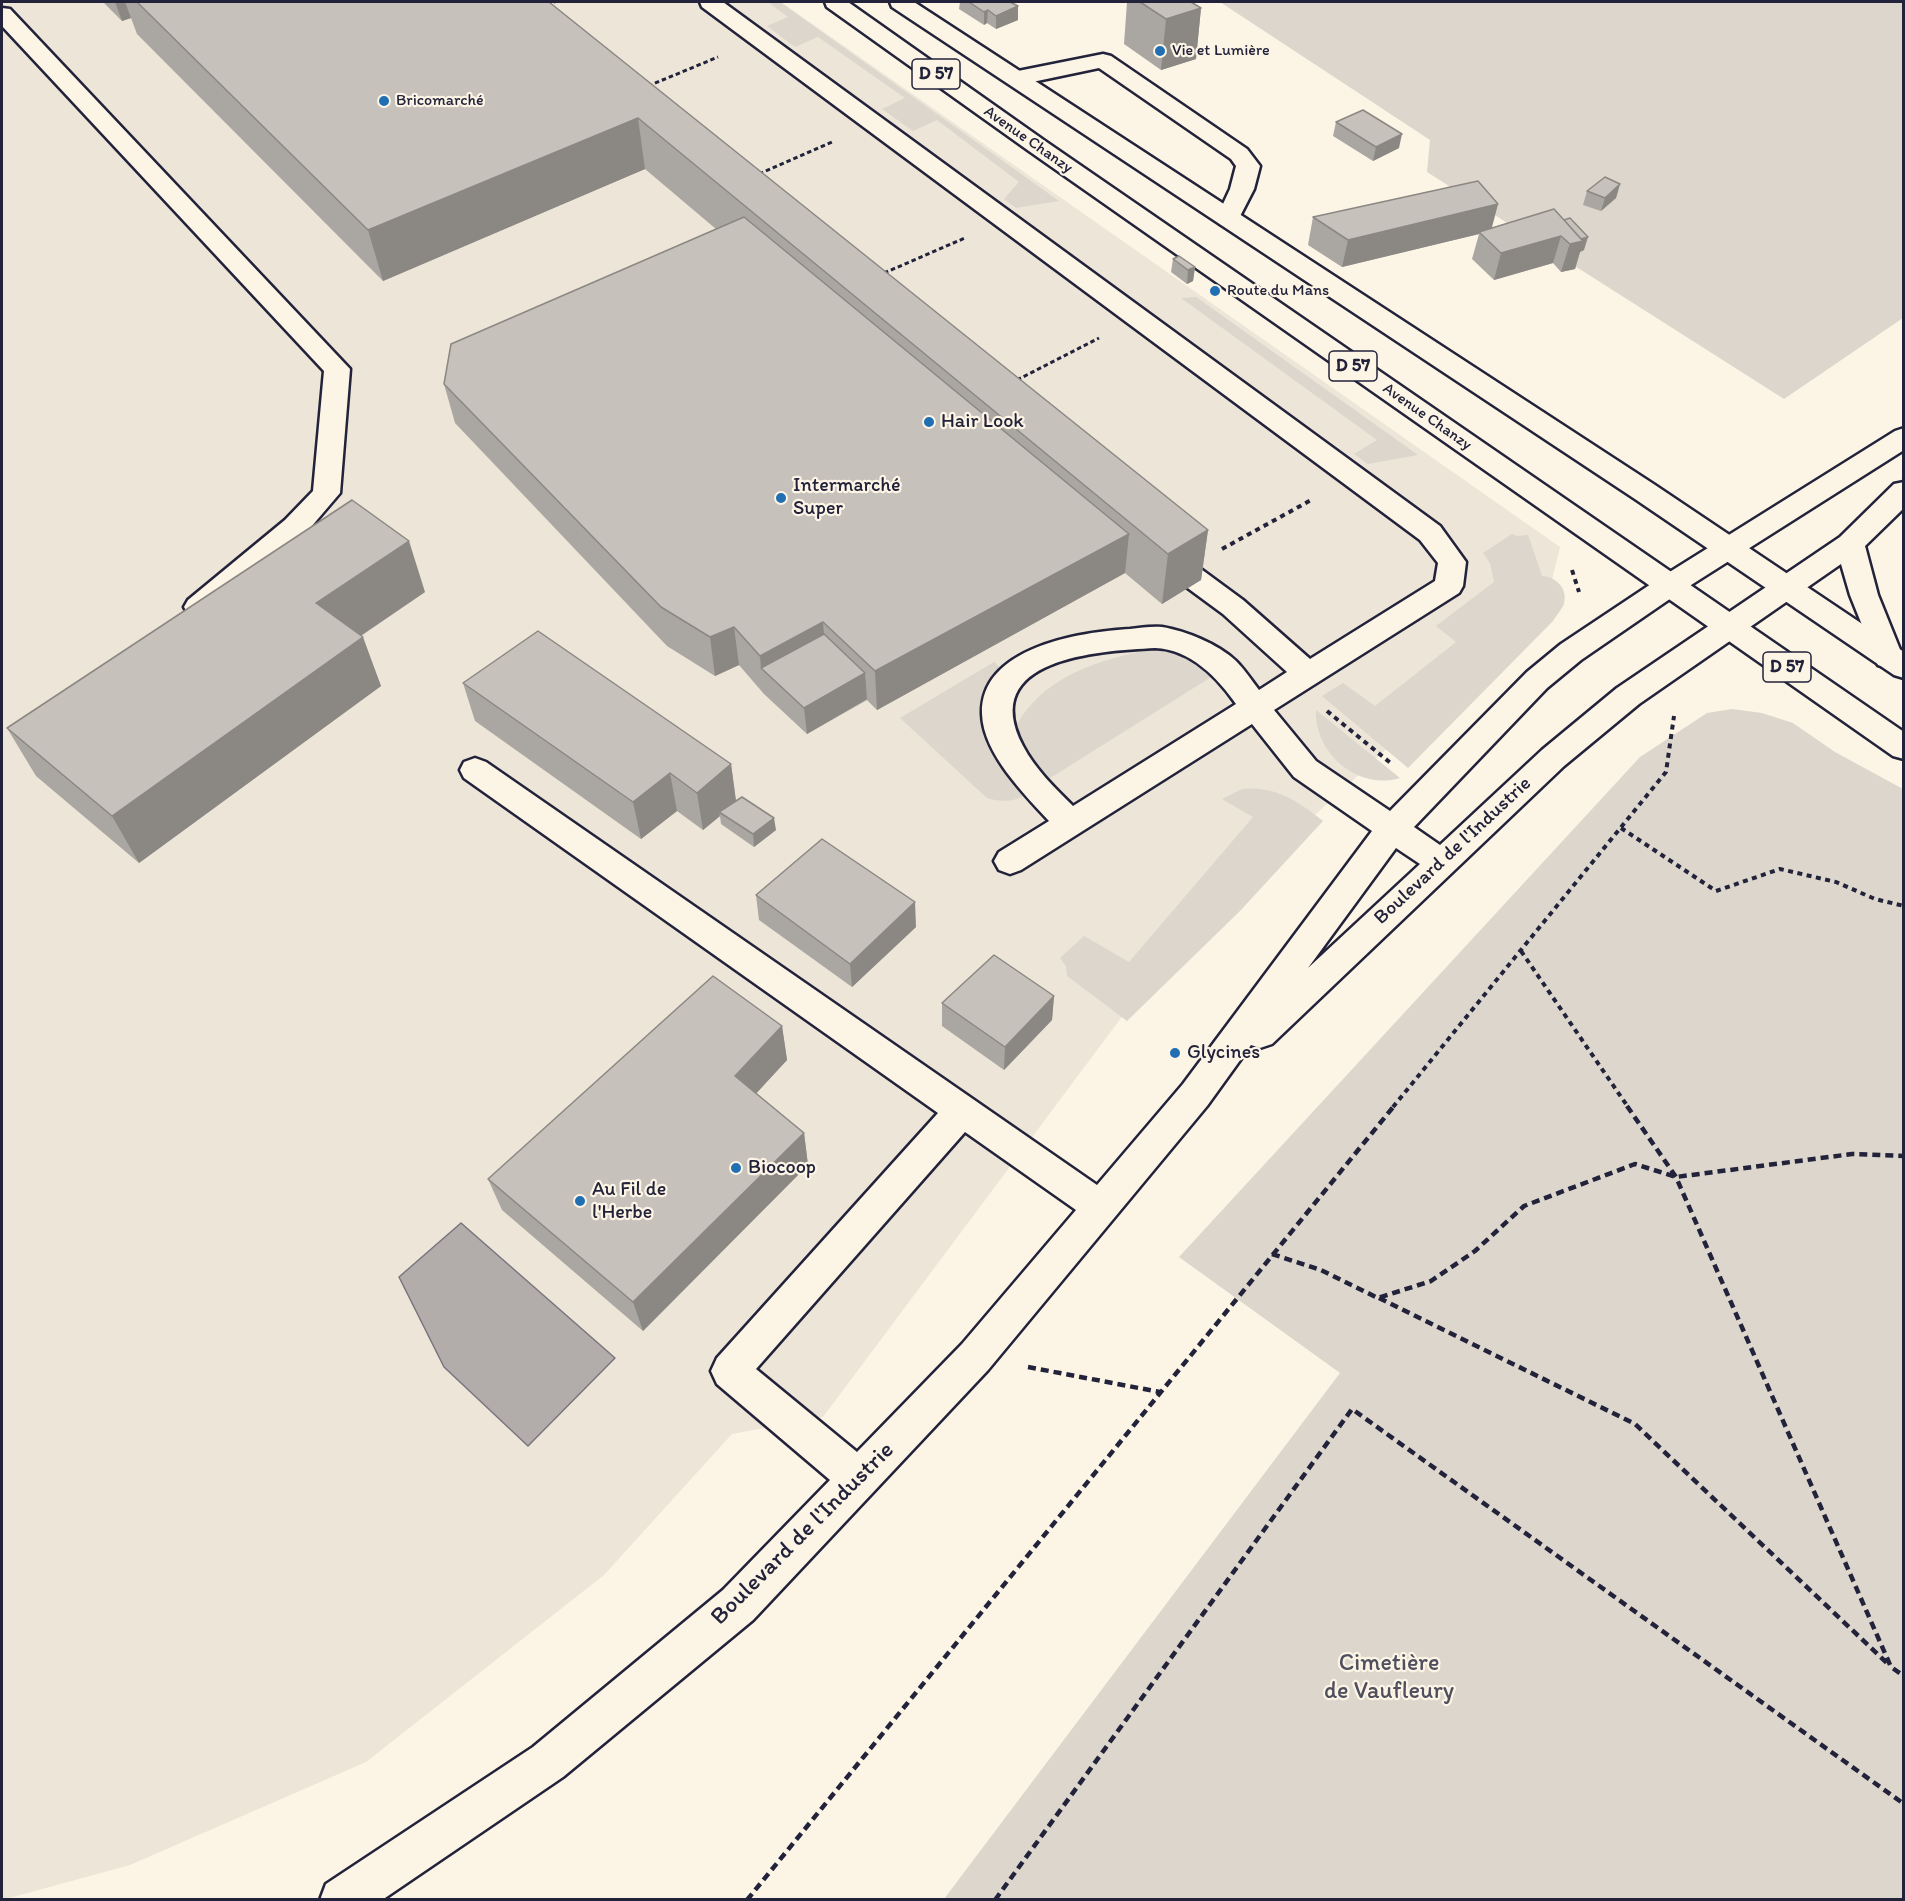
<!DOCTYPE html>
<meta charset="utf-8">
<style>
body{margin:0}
#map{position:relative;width:1905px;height:1901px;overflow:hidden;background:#fcf5e5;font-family:Itim,sans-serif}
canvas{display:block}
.frame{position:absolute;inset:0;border:3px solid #22223b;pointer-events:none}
</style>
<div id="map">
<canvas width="1905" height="1901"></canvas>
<div class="frame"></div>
</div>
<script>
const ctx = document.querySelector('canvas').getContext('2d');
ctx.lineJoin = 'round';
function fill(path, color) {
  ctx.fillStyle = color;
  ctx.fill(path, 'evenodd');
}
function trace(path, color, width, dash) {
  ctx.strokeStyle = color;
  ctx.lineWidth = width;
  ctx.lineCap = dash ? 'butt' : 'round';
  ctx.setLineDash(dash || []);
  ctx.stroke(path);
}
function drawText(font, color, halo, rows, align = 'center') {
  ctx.font = font + ' Itim,sans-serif';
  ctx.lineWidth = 4.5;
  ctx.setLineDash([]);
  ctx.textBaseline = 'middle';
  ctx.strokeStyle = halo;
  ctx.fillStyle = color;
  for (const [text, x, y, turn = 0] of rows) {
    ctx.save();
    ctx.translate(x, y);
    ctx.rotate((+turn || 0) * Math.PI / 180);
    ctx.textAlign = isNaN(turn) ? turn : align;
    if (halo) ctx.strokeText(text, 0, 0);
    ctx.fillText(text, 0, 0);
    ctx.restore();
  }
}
fill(new Path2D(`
 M2 2H781L1560 547 1547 600 1177 943 823 1417 732 1434 604 1575 366 1762 130 1865 2 1900Z`), '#ece5d8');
fill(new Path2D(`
 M768 2H780L1059 201 1016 208 1004 199 1019 182 937 120 913 131 882 109 905 98 818 37 795 47 767 26 788 17Z
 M1220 2H1903V318L1784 399 1427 172 1430 140Z
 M1196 297 1418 455 1368 464 1354 454 1377 440 1181 298Z
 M1512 534 1517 536 1528 535 1542 576C1556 577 1568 588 1564 604 1562 609 1556 616 1553 621L1408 768 1322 696 1343 683 1375 706 1456 642 1436 626 1494 582 1490 563 1483 553Z
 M1158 648C1180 653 1197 660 1216 674L1047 780 1034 775 1014 730C1042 675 1101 659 1158 648Z
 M994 662 1003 670C958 707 989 763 1027 792 1018 803 1000 802 987 798L900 718Z
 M1732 709 1762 713 1793 723 1835 752 1903 789V1899H944L1340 1373 1179 1257 1640 757 1707 713Z
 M1316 710 1400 778C1358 791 1314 753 1316 710Z
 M1242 789C1276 786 1297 801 1323 821L1240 911 1127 1021 1067 976 1066 966 1060 958 1084 936 1129 962 1253 817 1222 799Z`), '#dcd6cc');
const water = new Path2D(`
 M461 1223 615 1358 528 1446 444 1367 399 1277Z`);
fill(water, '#b2adab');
trace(water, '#78757e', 1.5);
const minor = new Path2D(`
 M700 2H723L1440 526 1466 562 1463 586 1459 593 1274 710 1316 761 1390 811 1527 672 1561 644 1660 578 1895 431 1904 428V450L1680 592 1581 660 1547 688 1414 827 1440 845 1542 750 1617 688 1840 537 1894 484 1904 482V508L1865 546 1878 595 1903 657 1898 665 1888 668 1878 665 1850 595 1841 564 1639 704 1564 766 1272 1044 1260 1048 1251 1045 1207 1106 988 1370 753 1620 563 1777 382 1900H320L326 1884 533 1747 723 1590 830 1480 717 1384 711 1371 717 1358 938 1113 464 778 460 770 464 762 475 758 486 762 1097 1185 1183 1084 1372 831 1294 777 1252 724 1021 870 1010 874 999 870 994 861 999 852 1049 821C1024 794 983 753 982 714 980 647 1080 632 1130 629 1140 628 1152 626 1162 627 1186 631 1218 644 1236 661 1245 670 1252 681 1259 690L1287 672 1223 614 1151 561 1147 554 1151 547 1161 544 1171 547 1243 600 1310 659 1435 581 1438 563 1420 540 702 7ZM1155 648C1190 649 1218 678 1236 704L1073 806C1055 788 1035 769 1023 746 977 658 1098 651 1155 648ZM1396 848 1420 864 1308 968ZM965 1132 1076 1210 962 1344 857 1452 756 1369Z
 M2 8 10 9 350 369 340 493 305 534 208 614 198 617 188 614 184 607 188 600 285 520 313 491 324 371 2 26Z
 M1103 54 1111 56 1247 149 1260 166 1254 189 1236 224 1228 226 1220 224 1216 219 1230 189 1236 166 1231 159 1099 68 1018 85 1010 83 1007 78 1010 73 1018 71Z`);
const major = new Path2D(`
 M825 2H848L1045 141 1904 732V759L1893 756 1029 151 827 7Z
 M890 2H914L1655 485 1904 652V678L1894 675 1635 499 892 7Z`);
trace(minor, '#22223b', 5);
trace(major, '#22223b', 5);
trace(new Path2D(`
 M547 4 555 2
 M648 86 718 57
 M759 174 832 142
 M884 273 965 238
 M1017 380 1099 338`), '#22223b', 3, [4.5, 3]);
trace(new Path2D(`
 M1222 549 1313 499
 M1572 570 1579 592
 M1327 711 1393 765
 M1621 828 1716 891 1780 869 1836 882 1875 899 1904 906
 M1521 951 1628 1107
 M1393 1107 1666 772 1674 716`), '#22223b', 4, [5, 4.5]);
trace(new Path2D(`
 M1627 1106 1676 1177 1891 1667 1904 1676
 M1272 1254 1321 1270 1378 1298 1431 1281 1475 1251 1524 1206 1635 1164 1676 1177 1852 1154 1904 1156
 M1379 1298 1635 1424 1888 1664
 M1028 1367 1160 1392
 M747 1900 1394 1106
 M995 1900 1352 1409 1904 1804`), '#22223b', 4.5, [8, 5]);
fill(minor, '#fcf5e5');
fill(major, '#fcf5e5');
fill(new Path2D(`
 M103 2H549L1208 530 1201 580 1162 604 1125 573 877 710 867 700 807 734 764 694 739 665 715 676 667 646 455 423 444 384 716 229 645 169 383 281 137 34 131 18 122 21Z
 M960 2H1010L1018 20 996 29 987 23 984 25 959 9Z
 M1127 2H1191L1201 8 1196 59 1161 70 1124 44Z
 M1336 122 1399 148 1373 161 1333 136Z
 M1620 184 1616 198 1601 211 1583 205 1587 191Z
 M1498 204 1491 228 1554 209 1584 250 1580 252 1575 269 1561 272 1553 263 1494 280 1472 259 1479 234 1342 267 1308 245 1313 217Z
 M1173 259 1195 267 1193 281 1187 284 1171 272Z
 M425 592 361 636 381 686 139 863 36 776 7 728Z
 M463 683 731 764 736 800 776 830 754 847 721 824 720 816 703 830 677 811 641 839 475 721Z
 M756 895 916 927 852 987 759 920Z
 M1054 996 1052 1020 1004 1070 942 1026V1003Z
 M782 1026 787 1060 756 1093 804 1133 808 1165 643 1331 502 1210 488 1179Z`), '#aaa6a1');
fill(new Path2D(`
 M115 2H125L131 18 122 21Z
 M1018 6V20L996 29V16Z
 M1201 8 1196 59 1161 70 1166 19Z
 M988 10 987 23 984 25V12Z
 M638 118 645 169 383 281 368 230Z
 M1402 134 1399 148 1373 161 1376 147Z
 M1620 184 1616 198 1601 211 1605 198Z
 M1498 204 1491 231 1479 232V234L1342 267 1348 240Z
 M1561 236 1553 263 1494 280 1501 253Z
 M1588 237 1584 250 1580 252 1575 269 1561 272 1570 243Z
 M1195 267 1193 281 1187 284 1188 270Z
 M1208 530 1201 580 1162 604 1168 554Z
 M1129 534 1125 573 877 710 875 671Z
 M409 541 425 592 335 653 316 603Z
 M823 622 826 660 761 668 760 656Z
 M734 627 739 665 715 676 710 637Z
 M363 637 381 686 139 863 112 816Z
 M865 673 867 699 807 734 804 708Z
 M731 764 736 802 719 812 720 816 703 830 697 793Z
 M670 773 677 811 641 839 633 802Z
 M774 818 776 830 754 847 753 834Z
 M915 902 916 927 852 987 850 964Z
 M1054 996 1052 1020 1004 1070 1005 1047Z
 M782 1026 787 1060 742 1109 735 1076Z
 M804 1133 808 1165 643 1331 633 1302Z`), '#8b8783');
const building = new Path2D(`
 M137 2H549L1208 530 1168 554 638 118 368 230Z
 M969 2H1010L1018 6 996 16 988 10 984 12Z
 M1140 2H1191L1201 8 1166 19Z
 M1363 110 1402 134 1376 147 1336 122Z
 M1605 177 1620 184 1605 198 1587 191Z
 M1478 181 1498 204 1348 240 1313 217Z
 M1554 209 1583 241 1570 244 1561 236 1501 253 1479 232Z
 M744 217 1129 534 875 671 823 622 760 656 734 627 710 637 661 607 444 384 451 344Z
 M1570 218 1588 237 1581 239 1564 220Z
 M1179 256 1195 267 1188 270 1173 259Z
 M352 500 409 541 316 603 363 637 112 816 7 728Z
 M538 631 731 764 697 793 670 773 633 802 463 683Z
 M824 634 865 673 804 708 761 668Z
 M742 797 774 818 753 834 719 812Z
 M822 839 915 902 850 964 756 895Z
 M994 955 1054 996 1005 1047 942 1003Z
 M713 976 782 1026 735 1076 804 1133 633 1302 488 1179Z`);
fill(building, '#c6c1bb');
trace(building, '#8b8783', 1.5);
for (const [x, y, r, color] of [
 [1160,51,6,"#1f6fb2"],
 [384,101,6,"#1f6fb2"],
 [1215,291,6,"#1f6fb2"],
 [929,422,6,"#1f6fb2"],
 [781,498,6,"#1f6fb2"],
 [1175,1053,6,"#1f6fb2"],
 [736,1168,6,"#1f6fb2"],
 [580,1201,6,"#1f6fb2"]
]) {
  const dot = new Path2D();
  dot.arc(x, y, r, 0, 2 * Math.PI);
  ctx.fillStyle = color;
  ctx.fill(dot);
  trace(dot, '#fcf5e5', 2);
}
drawText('16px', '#22223b', '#fcf5e5', [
 ["Vie et Lumière",1172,51],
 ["Bricomarché",396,101],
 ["Route du Mans",1227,291]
], 'left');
drawText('16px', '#22223b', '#fcf5e5', [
 ["Avenue Chanzy",1028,140,35],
 ["Avenue Chanzy",1427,417,35]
]);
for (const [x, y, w] of [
 [936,74,48],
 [1353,366,48],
 [1787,667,48]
]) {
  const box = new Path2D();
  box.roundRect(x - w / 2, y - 15, w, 30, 4.5);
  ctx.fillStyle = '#fcf5e5';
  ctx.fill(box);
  trace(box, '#22223b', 1.5);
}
drawText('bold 18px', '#22223b', null, [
 ["D 57",936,74],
 ["D 57",1353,366],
 ["D 57",1787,667]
]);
drawText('20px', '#22223b', '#fcf5e5', [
 ["Hair Look",941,422],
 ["Intermarché",793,486],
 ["Super",793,509],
 ["Glycines",1187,1053],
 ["Biocoop",748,1168],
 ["Au Fil de",592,1190],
 ["l'Herbe",592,1213]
], 'left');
drawText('20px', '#22223b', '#fcf5e5', [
 ["Boulevard de l'Industrie",1453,851,-43]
]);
drawText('24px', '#22223b', '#fcf5e5', [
 ["Boulevard de l'Industrie",803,1534,-45]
]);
drawText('24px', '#504f5f', '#fcf5e5', [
 ["Cimetière",1389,1664],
 ["de Vaufleury",1389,1692]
]);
</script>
